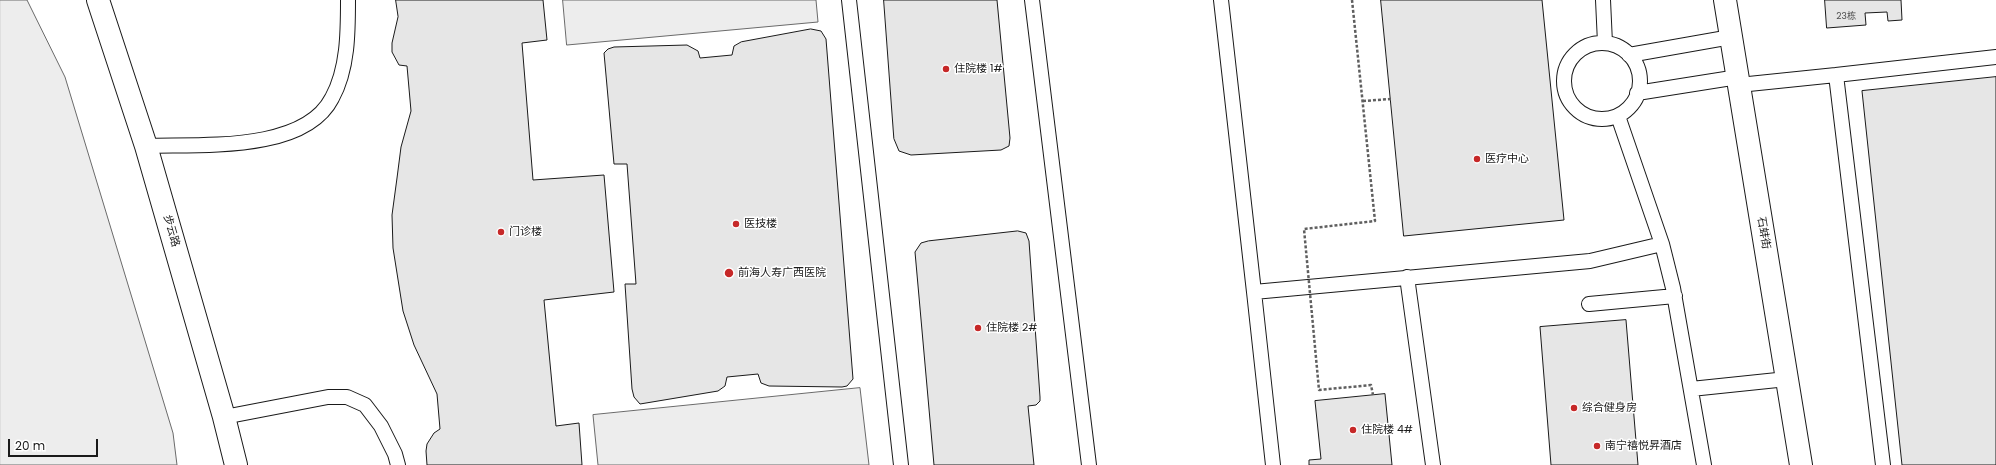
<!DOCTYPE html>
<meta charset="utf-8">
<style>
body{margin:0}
#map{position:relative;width:1996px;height:465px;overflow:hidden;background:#fff;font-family:Poppins,sans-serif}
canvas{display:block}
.scale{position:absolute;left:8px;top:439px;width:90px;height:18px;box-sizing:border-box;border:2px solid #1a1a1a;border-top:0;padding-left:5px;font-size:12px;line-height:14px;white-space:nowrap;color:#1a1a1a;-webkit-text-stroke:3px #fff;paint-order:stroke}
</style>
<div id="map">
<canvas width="1996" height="465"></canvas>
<div class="scale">20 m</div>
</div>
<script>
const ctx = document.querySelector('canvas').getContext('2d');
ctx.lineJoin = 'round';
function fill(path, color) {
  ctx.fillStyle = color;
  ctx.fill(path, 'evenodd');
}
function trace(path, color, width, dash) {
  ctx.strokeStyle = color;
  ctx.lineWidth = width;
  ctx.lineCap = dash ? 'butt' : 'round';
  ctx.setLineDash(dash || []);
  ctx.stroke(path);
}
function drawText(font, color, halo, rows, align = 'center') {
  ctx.font = font + ' Poppins,"Noto Sans SC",sans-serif';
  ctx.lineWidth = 3;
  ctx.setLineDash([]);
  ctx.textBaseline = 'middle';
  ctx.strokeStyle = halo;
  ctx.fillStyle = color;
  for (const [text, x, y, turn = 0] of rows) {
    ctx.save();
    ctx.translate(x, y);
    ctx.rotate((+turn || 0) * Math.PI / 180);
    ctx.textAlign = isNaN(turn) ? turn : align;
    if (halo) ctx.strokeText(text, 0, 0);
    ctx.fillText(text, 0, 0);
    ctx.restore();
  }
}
const built = new Path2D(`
 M0 0H27L65 77 173 433 177 465H0Z
 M563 0H816L818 22 567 45Z
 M860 388 869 465H598L593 415Z`);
fill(built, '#ededed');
trace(built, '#6a6a6a', 1);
const building = new Path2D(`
 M396 0H543L547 40 522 43 533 180 604 175 614 292 544 300 556 426 579 423 582 465H427L426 451 427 444 434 433 440 429 437 394 414 345 403 311 393 248 392 215 397 178 401 147 411 111 407 66 399 65 392 52V43L398 17Z
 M884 0H997L1010 138 1009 146 1001 150 911 155 899 151 894 139Z
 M1381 0H1542L1564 220 1404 236Z
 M1825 0H1901L1902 20 1888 21 1887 12 1865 13 1866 25 1827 28Z
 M811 29 821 31 826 39 853 379 847 386 842 387 769 386 761 383 758 374 727 377 725 386 718 391 640 404 634 397 632 389 625 284H636L627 164H614L604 53 608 49 614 47 687 45 698 51 700 58 732 55 734 46 741 42Z
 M1996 77V465H1902L1862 91Z
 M1018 231 1026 233 1029 241 1040 397V401L1036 405 1028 406 1034 465H934L915 252 921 243 928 241Z
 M1626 320 1638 465H1551L1540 327Z
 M1385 394 1392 465H1309V460L1321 459 1315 401Z`);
fill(building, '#e6e6e6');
trace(building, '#1a1a1a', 1);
const service = new Path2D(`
 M849 0 901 465
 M1032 0 1089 465
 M1221 0 1254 292 1590 261 1662 244
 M1603 0 1605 43
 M1564 81a38 38 0 1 1 76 0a38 38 0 1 1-76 0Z
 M1629 55 1731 37
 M1739 85 1836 75
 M1637 93 1738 77
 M1618 116 1662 244 1673 288 1704 465
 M146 146C199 144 304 153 332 98 348 69 348 32 348 0
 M1407 277 1433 465
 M1254 292 1273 465
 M1589 304 1675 296
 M1691 389 1787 379
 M224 417 328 397H347L365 405 381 426 395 454 398 465
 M1883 465 1836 75 1996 57`);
const minor = new Path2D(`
 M1725 0 1801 465`);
const tertiary = new Path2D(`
 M98 0 146 146 224 417 236 465`);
trace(service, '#1a1a1a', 16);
trace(minor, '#1a1a1a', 24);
trace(tertiary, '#1a1a1a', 24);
trace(new Path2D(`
 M1363 101 1391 99`), '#5f5f5f', 2.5, [3, 2]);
trace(service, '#fff', 14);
trace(minor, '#fff', 22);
trace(tertiary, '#fff', 22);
trace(new Path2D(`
 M1352 0 1375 221 1304 229 1319 390 1371 385 1373 395`), '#5f5f5f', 2.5, [3, 2]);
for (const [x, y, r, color] of [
 [946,69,4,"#c62828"],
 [1477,159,4,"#c62828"],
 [736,224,4,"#c62828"],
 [501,232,4,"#c62828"],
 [729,273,5,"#c62828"],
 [978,328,4,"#c62828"],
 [1574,408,4,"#c62828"],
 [1353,430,4,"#c62828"],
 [1597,446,4,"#c62828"]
]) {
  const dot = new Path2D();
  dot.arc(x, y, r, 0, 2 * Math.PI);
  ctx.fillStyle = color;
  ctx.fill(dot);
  trace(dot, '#fff', 1.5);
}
drawText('9px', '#4d4d4d', null, [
 ["23栋",1846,17]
]);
drawText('11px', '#1a1a1a', '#fff', [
 ["住院楼 1#",954,69],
 ["医疗中心",1485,159],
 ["医技楼",744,224],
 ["门诊楼",509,232],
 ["前海人寿广西医院",738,273],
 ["住院楼 2#",986,328],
 ["综合健身房",1582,408],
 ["住院楼 4#",1361,430],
 ["南宁禧悦昇酒店",1605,446]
], 'left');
drawText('11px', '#1a1a1a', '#fff', [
 ["步云路",171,231,74],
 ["石蚌街",1763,233,81]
]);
</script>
